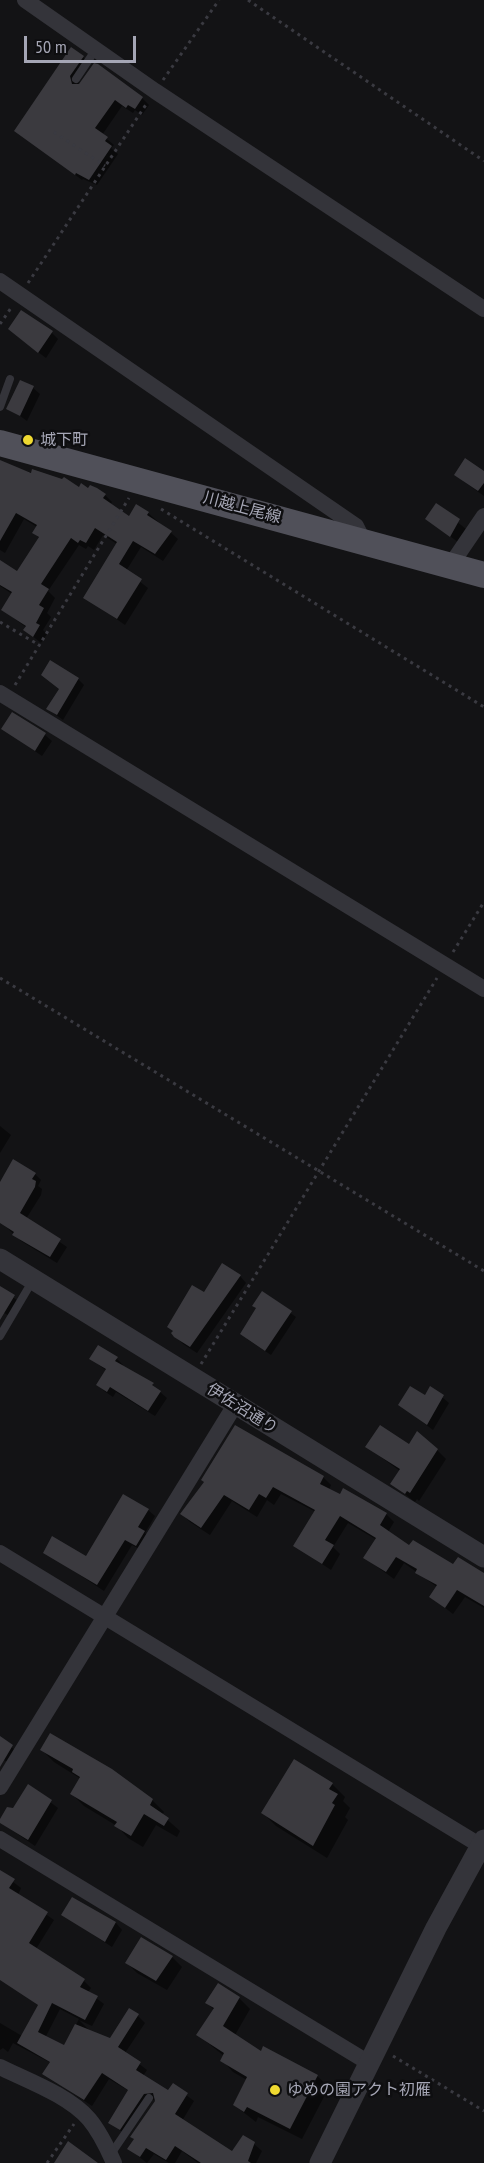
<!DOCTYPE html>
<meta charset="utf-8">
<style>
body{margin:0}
#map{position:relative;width:484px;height:2163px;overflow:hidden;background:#131315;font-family:"PT Sans Narrow",sans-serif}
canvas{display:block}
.scale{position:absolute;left:24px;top:36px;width:112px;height:27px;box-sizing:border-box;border:3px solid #a5a6b5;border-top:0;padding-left:8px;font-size:18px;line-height:21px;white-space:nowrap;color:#a5a6b5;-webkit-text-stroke:4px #0e0e10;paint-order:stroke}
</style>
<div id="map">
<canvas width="484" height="2163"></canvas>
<div class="scale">50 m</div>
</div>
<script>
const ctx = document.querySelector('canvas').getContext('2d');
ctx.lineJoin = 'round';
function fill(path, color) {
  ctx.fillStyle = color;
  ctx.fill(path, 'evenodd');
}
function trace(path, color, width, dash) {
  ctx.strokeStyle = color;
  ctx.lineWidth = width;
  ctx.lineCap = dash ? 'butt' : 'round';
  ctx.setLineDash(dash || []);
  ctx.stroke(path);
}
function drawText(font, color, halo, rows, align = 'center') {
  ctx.font = font + ' "PT Sans Narrow","Noto Sans JP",sans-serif';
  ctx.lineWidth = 5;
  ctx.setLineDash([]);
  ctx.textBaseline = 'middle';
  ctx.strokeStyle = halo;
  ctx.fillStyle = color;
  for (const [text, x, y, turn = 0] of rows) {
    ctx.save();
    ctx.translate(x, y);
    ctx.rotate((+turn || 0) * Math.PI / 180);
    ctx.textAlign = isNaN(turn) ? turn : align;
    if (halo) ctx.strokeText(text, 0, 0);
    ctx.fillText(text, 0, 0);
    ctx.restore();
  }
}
fill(new Path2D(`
 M83 57 89 64 77 86 142 98 149 105 142 115 135 110 133 113 122 106 102 135 114 145 111 148 118 154 97 185 83 179 82 180 16 130Z
 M52 333 58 339 46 358 17 336Z
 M33 388 40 394 27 421 8 407Z
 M0 463 105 495 112 502 110 505 130 518 148 513 178 539 163 561 141 547 126 571 148 588 125 625 85 597 117 544 103 535 94 550 88 546 86 549 79 545 48 591 55 598 47 613 51 617 43 630 47 634 41 643 25 630 27 628 3 610 12 594 0 586V562L18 573 39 538 34 533 37 527 24 519 5 553 0 550Z
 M484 473V496L463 481Z
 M436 505 466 529 458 542 426 519Z
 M78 679 84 685 63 720 48 709Z
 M3 729 45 735 52 741 42 756Z
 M0 1126 11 1135 0 1153Z
 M35 1174 41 1180 38 1186 42 1189 41 1195 26 1219 67 1247 57 1263 21 1241 0 1221V1196Z
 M240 1276 246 1283 197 1353 183 1344 175 1336 204 1294Z
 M0 1288 21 1303 12 1318 0 1310Z
 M262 1293 296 1317 271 1355 247 1339Z
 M91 1359H117L123 1365 121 1367 160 1392 167 1398 155 1416 116 1392 113 1397 104 1391 98 1384 107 1371Z
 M431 1388 449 1403 433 1430 400 1405 425 1397Z
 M254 1436 323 1477 331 1485 329 1490 386 1514 394 1522 388 1532 410 1547 484 1577V1608L465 1597 453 1614 431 1597 437 1587 404 1563 394 1579 365 1558 377 1540 348 1523 333 1547 340 1554 331 1570 295 1546 316 1512 281 1494 274 1505 267 1500 257 1517 232 1501 210 1535 190 1522 182 1514Z
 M409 1446 437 1450 446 1459 419 1501 417 1499 415 1502 392 1484 400 1471 367 1447Z
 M148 1510 155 1516 145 1533 151 1539 143 1551 132 1545 104 1591 45 1552 86 1558Z
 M0 1738 19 1753 7 1762 0 1757Z
 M42 1750 152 1800 164 1812 162 1815 180 1831 177 1837 156 1825 143 1847 128 1838 117 1826 84 1806 72 1794 81 1779 54 1762Z
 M332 1784 345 1797 343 1801 350 1808 345 1817 348 1820 327 1858 276 1826 263 1813Z
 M29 1786 58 1808 35 1846 0 1822 14 1810Z
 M0 1872 21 1888 18 1895 54 1920 36 1949 84 1981 91 1988 88 1992 104 2004 92 2026 79 2020 91 2032 111 2040 130 2010 138 2016 145 2023 125 2053 147 2070 143 2076 169 2092 173 2085 194 2101 182 2121 233 2153 254 2144 262 2151 256 2163H198L182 2151 175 2163H169L154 2154 147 2163 129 2149 157 2100H151L127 2136 110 2122 129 2091 109 2079 92 2106 44 2074 51 2063 13 2043 8 2052 3 2048 0 2050V2023L22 2036 39 2006 0 1978ZM60 2009 79 2019 65 2047 45 2038Z
 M73 1899 116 1923 122 1930 112 1947 63 1915Z
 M172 1957 182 1967 167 1990 137 1973 127 1963Z
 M239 1998 250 2009 235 2035 262 2053 317 2076 329 2087 302 2139 258 2117 256 2122 234 2105 247 2080 233 2072 222 2060 224 2056 198 2035 214 2010 207 2003Z`), '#0007');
fill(new Path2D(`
 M71 47 84 56 70 76 72 84H79L94 63 98 64 143 97 135 109 128 105 126 108 115 100 95 128 108 137 105 141 112 146 89 180 76 173 75 175 14 131Z
 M21 310 53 331 38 353 8 329Z
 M20 380 34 386 20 416 6 409Z
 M465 458 484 471V483L478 491 454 475Z
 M0 460 31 473 32 469 62 479 64 477 79 487 81 483 88 488 90 485 97 488 106 494 103 498 129 516 136 504 149 512 147 515 172 531 155 554 133 541 119 564 142 579 117 619 83 598 117 542 95 528 86 543 80 540 78 543 71 538 41 584 49 589 39 605 44 608 36 623 40 625 33 637 23 630 26 626 1 610 12 592 0 585V560L17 571 39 537 32 533 37 525 16 513 0 541Z
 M436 503 460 519 450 537 425 519Z
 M50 660 79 678 57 715 46 709 59 689 41 675Z
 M12 712 46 733 35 751 1 729Z
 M13 1159 36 1173 32 1179 36 1181 35 1187 20 1213 61 1239 50 1257 12 1235 14 1232 0 1223V1182Z
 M222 1263 241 1275 190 1347 174 1337 171 1333 173 1331 167 1327 192 1285 204 1292Z
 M0 1286 15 1295 0 1320Z
 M262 1291 292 1311 265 1351 240 1334 256 1308 252 1306Z
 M98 1345 118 1357 115 1361 154 1383 152 1385 161 1391 148 1411 110 1387 107 1392 96 1385 106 1369 89 1359Z
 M410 1386 425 1395 430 1386 444 1395 427 1425 398 1405Z
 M235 1425 324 1476 320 1484 340 1494 343 1488 387 1513 380 1525 409 1545 413 1540 453 1564 458 1557 484 1573V1606L457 1590 445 1608 429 1597 437 1585 415 1573 417 1569 396 1557 386 1572 363 1558 376 1538 340 1516 325 1540 334 1545 322 1564 293 1546 315 1510 273 1487 266 1498 259 1494 249 1510 224 1495 201 1528 180 1514 204 1482 201 1480Z
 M380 1425 409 1444 417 1431 438 1449 410 1493 407 1491 405 1494 390 1484 400 1469 365 1447Z
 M123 1494 149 1509 138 1527 145 1531 136 1546 125 1540 97 1585 43 1553 52 1536 86 1556Z
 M50 1733 112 1769 153 1799 150 1805 169 1818 164 1826 144 1814 131 1836 114 1826 117 1822 70 1794 80 1777 72 1772 73 1769 40 1750Z
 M0 1736 13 1745 0 1767Z
 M294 1759 333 1783 329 1789 338 1794 332 1803 335 1805 313 1846 261 1813Z
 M28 1784 52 1800 28 1840 0 1823V1819L7 1807 13 1808Z
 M0 1870 15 1879 9 1888 48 1912 29 1943 85 1979 80 1987 98 1996 85 2020 52 2003 38 2032 64 2045 75 2024 110 2038 129 2008 139 2014 118 2047 141 2062 136 2070 168 2090 173 2083 188 2093 175 2114 232 2151 243 2135 255 2142 248 2161 251 2163H201L175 2146 166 2160 146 2148 140 2157 127 2149 134 2139 130 2137 155 2101 153 2093 144 2094 120 2130 108 2123 128 2090 102 2073 84 2100 42 2074 50 2062 17 2043 38 2005 0 1980Z
 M72 1897 116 1922 105 1942 61 1915Z
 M141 1937 173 1956 156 1981 125 1963Z
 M218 1983 240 1997 223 2026 261 2051 263 2046 318 2075 290 2129 247 2107 244 2112 233 2105 247 2077 220 2061 224 2053 196 2035 214 2008 205 2003Z
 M68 2141 98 2163H54Z`), '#3b3a3f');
trace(new Path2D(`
 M248 0 484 161
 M163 80 219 0
 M54 132 105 166
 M28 283 147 103
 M0 324 11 308
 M161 509 484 707
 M0 622 39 645
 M15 685 129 498
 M453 952 484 902
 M0 978 484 1271
 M201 1364 437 978
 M393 2056 484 2111
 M47 2163 74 2124`), '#3a3a41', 3, [3, 4.5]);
trace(new Path2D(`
 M76 79 96 49
 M0 407 10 379
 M0 1336 33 1280
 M111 2154 149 2098`), '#34343a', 8);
trace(new Path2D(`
 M25 0 155 91 484 309
 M0 281 356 526 364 542
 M450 566 484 516
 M0 693 484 989
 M0 1553 481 1846
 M0 1787 235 1405
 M0 1839 369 2063
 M0 2067C28 2081 68 2095 89 2119 100 2132 107 2147 114 2163`), '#34343a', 16);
trace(new Path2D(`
 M0 1259 484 1557
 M320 2163 436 1928 484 1840`), '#34343a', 21);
trace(new Path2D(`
 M0 443 484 575`), '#505059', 26);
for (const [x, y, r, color] of [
 [28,440,6,"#efd931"],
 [275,2090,6,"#efd931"]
]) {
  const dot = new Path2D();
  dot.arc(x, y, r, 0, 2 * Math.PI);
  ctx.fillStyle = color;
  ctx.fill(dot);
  trace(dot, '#0e0e10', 2);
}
drawText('16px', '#a5a6b5', '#0e0e10', [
 ["城下町",40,440],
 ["ゆめの園アクト初雁",287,2090]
], 'left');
drawText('16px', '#a5a6b5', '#0e0e10', [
 ["川越上尾線",242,508,15],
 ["伊佐沼通り",242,1409,32]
]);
</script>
